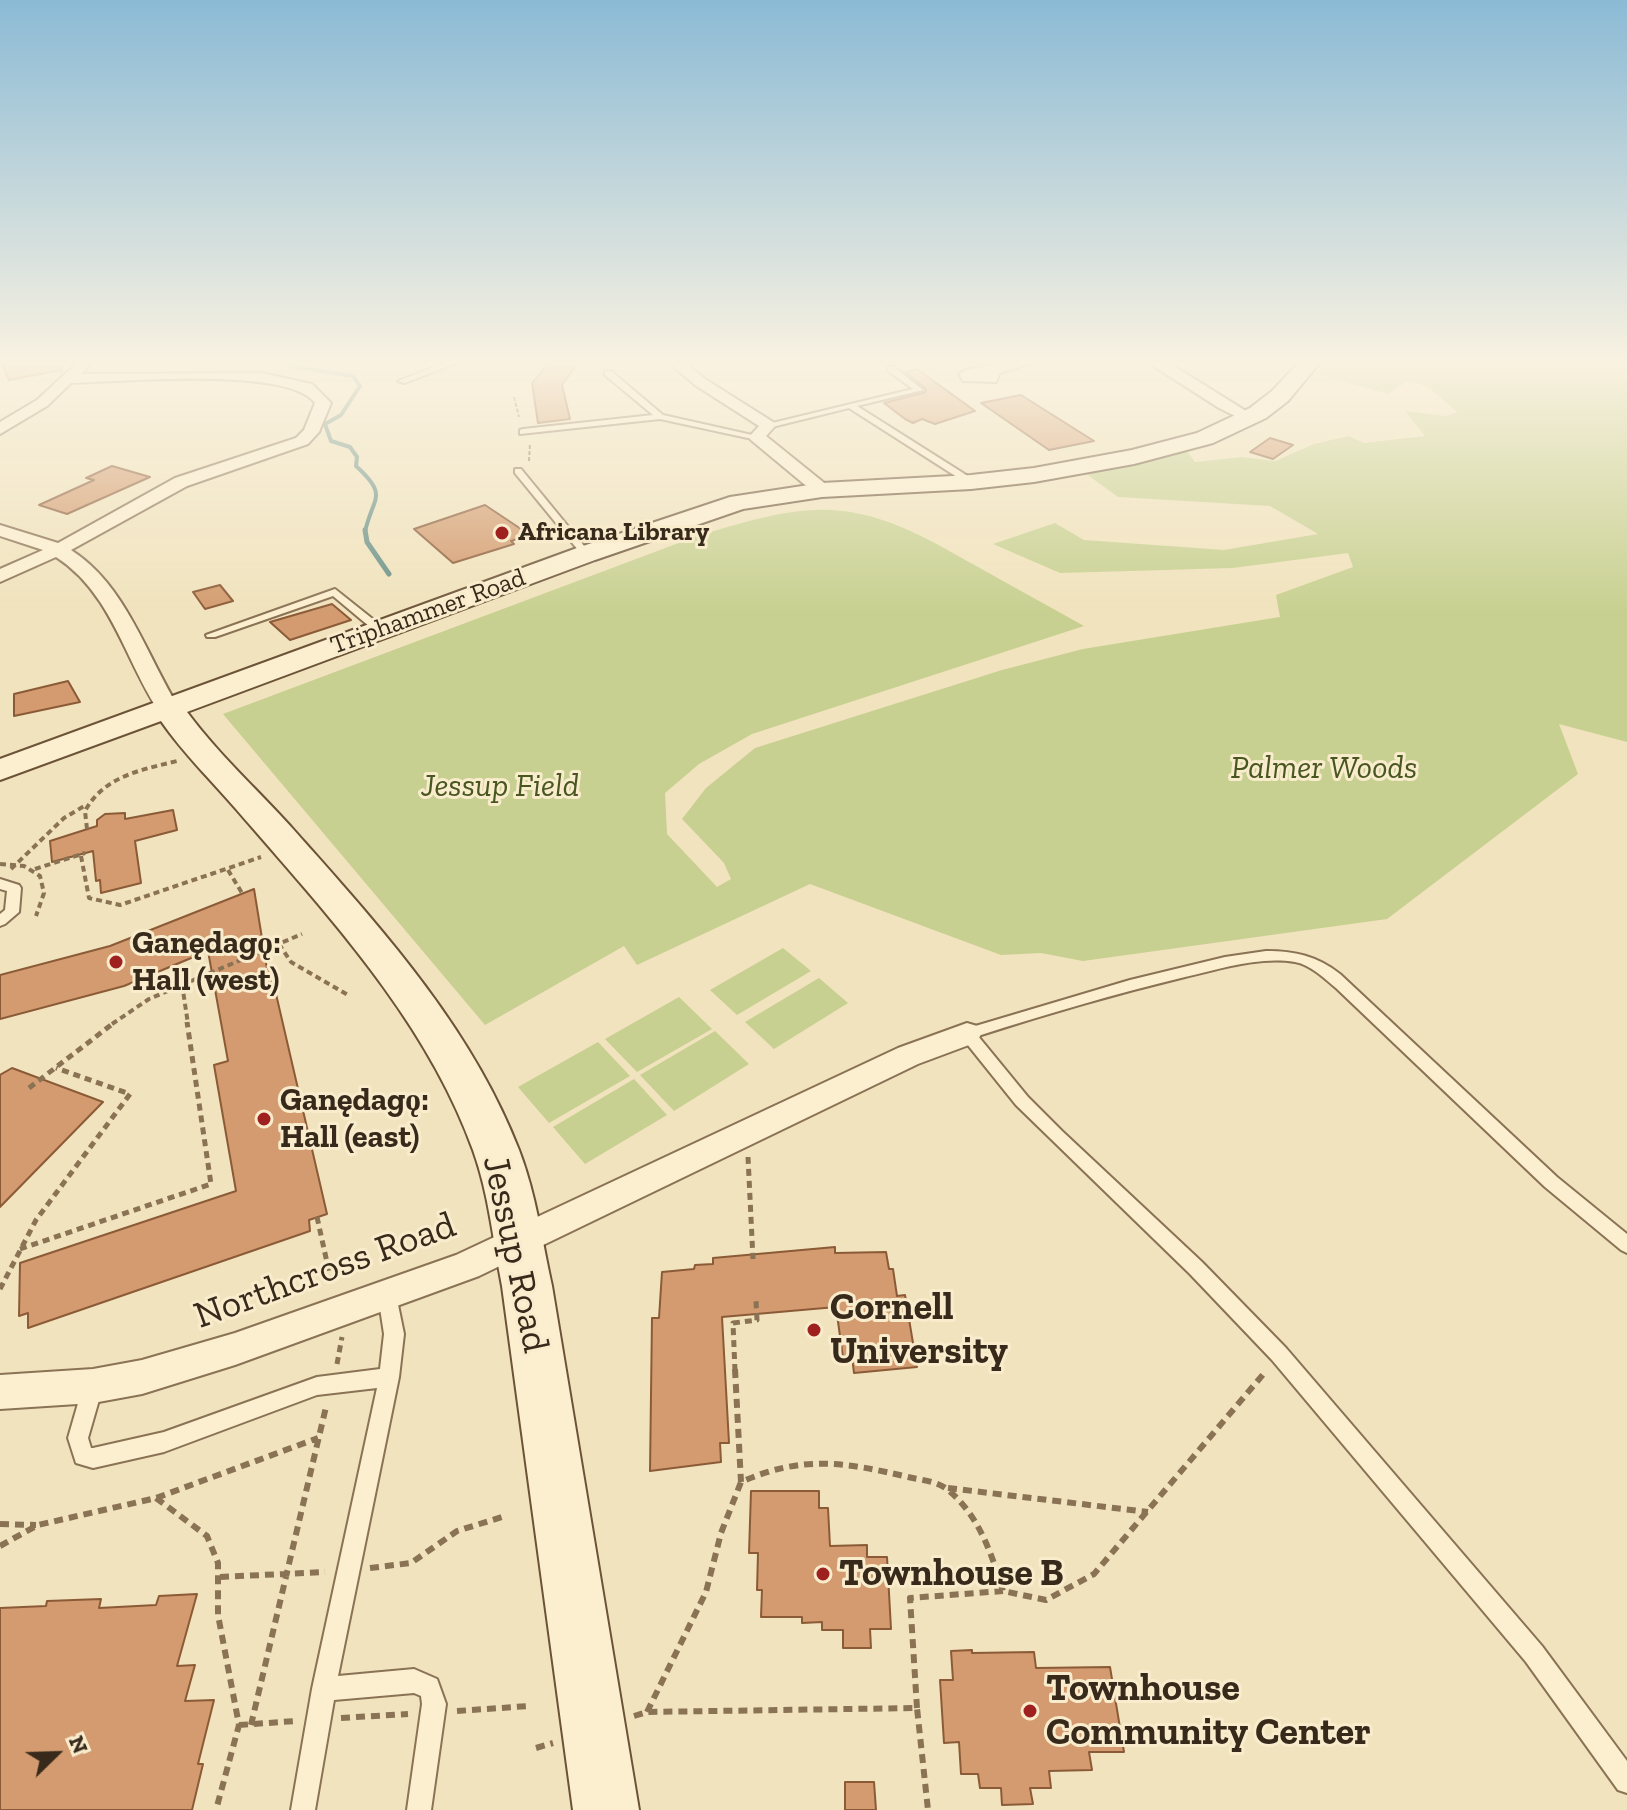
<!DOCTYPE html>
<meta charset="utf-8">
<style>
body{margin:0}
#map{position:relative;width:1627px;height:1810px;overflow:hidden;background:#f1e3bd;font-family:"Zilla Slab",serif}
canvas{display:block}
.north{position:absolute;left:16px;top:1714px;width:80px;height:80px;-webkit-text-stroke:6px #f8eccd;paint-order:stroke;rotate:67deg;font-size:22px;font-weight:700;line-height:32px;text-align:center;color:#382a1b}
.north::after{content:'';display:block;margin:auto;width:28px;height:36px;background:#382a1b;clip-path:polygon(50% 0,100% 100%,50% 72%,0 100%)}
</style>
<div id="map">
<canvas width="1627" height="1810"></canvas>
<div class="north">N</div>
</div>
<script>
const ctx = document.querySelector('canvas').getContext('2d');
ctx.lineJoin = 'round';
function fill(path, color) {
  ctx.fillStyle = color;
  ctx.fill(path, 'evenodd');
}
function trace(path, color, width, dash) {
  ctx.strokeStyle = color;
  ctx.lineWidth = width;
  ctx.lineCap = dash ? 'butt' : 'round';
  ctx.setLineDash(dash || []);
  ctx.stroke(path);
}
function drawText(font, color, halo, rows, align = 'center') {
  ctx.font = font + ' "Zilla Slab",serif';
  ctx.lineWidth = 6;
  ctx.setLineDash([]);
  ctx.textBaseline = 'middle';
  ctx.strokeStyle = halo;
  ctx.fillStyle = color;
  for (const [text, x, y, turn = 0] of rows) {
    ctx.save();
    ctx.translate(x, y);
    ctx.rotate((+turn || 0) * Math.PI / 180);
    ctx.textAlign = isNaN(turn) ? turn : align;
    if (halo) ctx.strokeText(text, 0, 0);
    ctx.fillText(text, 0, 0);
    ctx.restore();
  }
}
fill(new Path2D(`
 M1325 360H1627V742L1559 724 1578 774 1387 919 1083 961 1041 953 1001 955 810 884 637 965 624 946 485 1025 223 714 700 535C746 522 795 505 843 511 893 517 935 543 978 567 1013 587 1049 606 1084 626L752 734 699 764 665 793 667 834 717 887 731 879 724 863 682 819 706 788 755 748 1002 670 1083 649 1280 617 1276 595 1353 567 1348 553 1233 568 1060 573 993 544 1055 523 1084 540 1224 550 1318 534 1270 506 1118 497 1085 473 1187 451 1195 462 1242 457 1275 461 1314 444 1349 436 1364 443 1425 436 1405 411 1446 416 1457 412 1427 386 1407 381 1388 394 1316 374Z
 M783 948 811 971 737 1015 710 990Z
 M819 978 848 1003 774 1049 745 1022Z
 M679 997 712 1029 637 1072 605 1039Z
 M715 1031 749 1064 674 1111 640 1075Z
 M598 1042 630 1076 549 1123 518 1087Z
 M634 1079 667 1115 585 1164 553 1127Z`), '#c7d090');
trace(new Path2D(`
 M274 360 295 367 353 376 360 386 341 415 325 424 331 441 350 447 357 457 356 466C390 497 372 497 365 532`), '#689087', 4);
trace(new Path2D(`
 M365 530 367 542 389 574`), '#689087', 5);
const building = new Path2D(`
 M0 360H61L62 370 9 380Z
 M551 360H580L562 385 570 419 538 423 532 383Z
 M917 369 975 411 935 424 922 419 913 423 905 419 884 403 926 392 925 388 905 372Z
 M1021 395 1094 441 1049 450 981 403Z
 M1270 438 1293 445 1273 459 1250 452Z
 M112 466 150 477 67 514 39 505 94 480 86 478Z
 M485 505 530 535 511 541 514 544 453 563 414 529Z
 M220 585 233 601 205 609 193 592Z
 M332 604 351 620 290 640 270 622Z
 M68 681 80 702 14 716V694Z
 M173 810 177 830 135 841 141 883 101 893 100 880 96 881 93 851 52 862 50 841 97 826V820L105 814 125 813V819Z
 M254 889 267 969 270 968 327 1214 309 1220 310 1231 28 1328V1313L19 1316 20 1263 236 1191 214 1065 228 1061 208 951 124 986 0 1019V975L110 946Z
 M12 1068 103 1102 0 1207V1075Z
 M835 1247V1253L886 1252 889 1269H893L897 1296 905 1295 917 1367 854 1373 852 1357 843 1358 836 1307 722 1317 729 1443H720L721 1462 650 1471 652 1318H659L662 1272 694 1269 695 1265 713 1264V1258Z
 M751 1491H819V1508H828L830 1546 867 1545V1557H887L891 1629H870L871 1648H843V1630H822V1622L802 1623V1617H761L762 1590H757L758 1553H749Z
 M197 1594 177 1666 195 1665 185 1701 214 1700 198 1764H203L192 1810H0V1608L46 1606 47 1601 101 1599 99 1608 156 1605 159 1596Z
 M972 1650V1653L1034 1652 1036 1668 1110 1667 1124 1752H1089L1092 1770 1049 1771 1051 1788H1030L1033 1804 1002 1805 1001 1788H980L978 1774H961L959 1742 944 1743 940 1680H953L951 1651Z
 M845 1782H874L876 1810H845Z`);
fill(building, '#d39b6f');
trace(building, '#8b5b38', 2);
const lane = new Path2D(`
 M452 360H464L405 383 398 381Z
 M888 367H894L923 390 857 406 974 480V484H968L849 408 768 428 764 425 913 389 888 371Z
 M605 371H611L663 415 761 437 757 440 660 419 520 434V430L523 429 653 415 605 375Z
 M515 469H521L589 552V556H583L515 473Z
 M335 589 384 628V632H376L333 596 215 637H207L206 635Z
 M0 879 19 885 21 888 19 912 5 924 0 926V914L5 910 7 891 0 889Z
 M1266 951C1295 951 1317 956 1340 974L1557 1177 1627 1234V1253L1621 1250 1545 1187 1336 988C1324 978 1311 965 1295 962 1259 956 1220 969 1185 977 1115 994 1046 1014 978 1036L1028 1097 1062 1131 1202 1262 1286 1348 1542 1646 1627 1761V1793L1618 1790 1526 1662 1272 1360 1190 1274 1016 1105 959 1034 962 1030 1130 980 1225 957Z
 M387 1287 394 1289 396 1295 404 1334 399 1377 338 1676 414 1669 437 1679 446 1704 431 1810H407L422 1704 421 1696 414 1693 334 1700 315 1810H291L312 1689 377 1388 317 1395 164 1452 93 1468 76 1463 68 1438 83 1386 86 1379 93 1377 100 1379 103 1386 88 1438 91 1448H93L164 1432 317 1377 380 1369 384 1334 378 1295 380 1289Z`);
const street = new Path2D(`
 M80 360H95L81 374 262 373 312 384 331 403 319 432 308 444 187 486 71 550C126 585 146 655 179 708L176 713H160C125 661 112 593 56 557L0 582V569L43 550 0 536V525L58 543 175 478 296 438 304 430 315 403C289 366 119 382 71 383L47 406 0 434V422L37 400Z
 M666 360H682L705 379 773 422 776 425 766 436 828 486 830 490 828 494H816L751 440 749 437 759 426 695 385Z
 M1016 360H1042L1000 373 996 382 963 381 959 374 966 370Z
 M1144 360 1169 363 1257 418 1249 423 1219 408Z
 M967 1023 977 1026 981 1034 977 1042 918 1064 479 1276 235 1365 142 1394 93 1403 0 1409V1375L93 1369 142 1360 235 1333 456 1255 898 1048Z`);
const secondary = new Path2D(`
 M1301 360H1322L1288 401 1266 418 1213 443 1134 464 1034 482 971 489 822 497 743 509 595 560 187 712C218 754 258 790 293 829 380 927 471 1026 519 1150 536 1194 542 1241 552 1286L639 1810H573L502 1286C493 1241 489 1194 473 1150 426 1019 325 912 236 809 211 780 183 753 161 721L0 780V759L577 548 730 497 822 483 971 475 1034 468 1132 450 1197 433 1250 408 1272 391Z`);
trace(lane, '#8a7255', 4);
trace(street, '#8a7255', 4);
trace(secondary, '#6c5338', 4);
trace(new Path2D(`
 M514 397 519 417
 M529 461 530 443`), '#8a7255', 2, [4, 2]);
trace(new Path2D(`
 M87 829 85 811C104 776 141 770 177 761
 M81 856 89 898 120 905 261 857
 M0 864 24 866 40 876 44 893 36 916
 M11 869 64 818 86 805
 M35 869 85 853
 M228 870 242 893
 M279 944 291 962 348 995
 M182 984 188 1024
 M112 1024 149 999 302 934`), '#8a7255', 4, [6, 4]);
trace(new Path2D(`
 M29 1088 115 1022
 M748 1157 753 1259
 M317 1217 332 1285
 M20 1249 211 1184 187 1022
 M0 1289 36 1220 130 1094 56 1068
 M337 1364 342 1337
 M735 1371 733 1323 757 1320 756 1301`), '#8a7255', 5, [7, 5]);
trace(new Path2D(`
 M735 1369 741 1482
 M948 1488 1148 1512
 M156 1498 207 1536 218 1563V1615L239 1725 216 1810
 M0 1524 36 1525
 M0 1546 38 1525 156 1498 318 1438
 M370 1568 411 1563 457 1531 505 1516
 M220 1577 325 1572
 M917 1708 910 1598 1003 1591
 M457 1711 529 1706
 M647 1712 706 1592 721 1533 741 1482C802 1455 845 1462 908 1477 921 1480 937 1481 948 1490 979 1515 992 1555 1003 1591L1046 1600 1094 1574 1266 1371
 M634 1716 647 1712 917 1708 928 1810
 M341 1718 408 1714
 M239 1725 296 1721
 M251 1725 326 1407
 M536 1748 553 1743`), '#8a7255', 6, [9, 6]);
fill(lane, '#fcefd0');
fill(street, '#fcefd0');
fill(secondary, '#fcefd0');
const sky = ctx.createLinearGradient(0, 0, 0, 614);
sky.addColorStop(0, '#8bbad5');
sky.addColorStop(0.59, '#f9f2e1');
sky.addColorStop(1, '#f9f2e100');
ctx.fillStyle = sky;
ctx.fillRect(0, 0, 1627, 614);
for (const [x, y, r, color] of [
 [502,533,8,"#9e2120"],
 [116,962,8,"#9e2120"],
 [264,1119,8,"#9e2120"],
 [814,1330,8,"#9e2120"],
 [823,1574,8,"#9e2120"],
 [1030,1711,8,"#9e2120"]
]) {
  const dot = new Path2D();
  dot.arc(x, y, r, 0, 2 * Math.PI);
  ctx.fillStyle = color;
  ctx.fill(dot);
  trace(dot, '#f8eccd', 3);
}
drawText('bold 26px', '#382a1b', '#f8eccd', [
 ["Africana Library",518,533]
], 'left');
drawText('26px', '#382a1b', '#f8eccd', [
 ["Triphammer Road",428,612,-20]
]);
drawText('italic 32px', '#48561f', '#f8eccd', [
 ["Palmer Woods",1324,769],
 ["Jessup Field",500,787]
]);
drawText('bold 32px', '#382a1b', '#f8eccd', [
 ["Ganędagǫ:",132,944],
 ["Hall (west)",132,981],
 ["Ganędagǫ:",280,1101],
 ["Hall (east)",280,1138]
], 'left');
drawText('38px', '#382a1b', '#f8eccd', [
 ["Jessup Road",515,1254,78],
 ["Northcross Road",325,1271,-20]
]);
drawText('bold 38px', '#382a1b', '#f8eccd', [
 ["Cornell",830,1308],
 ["University",830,1352],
 ["Townhouse B",839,1574],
 ["Townhouse",1046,1689],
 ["Community Center",1046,1733]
], 'left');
</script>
